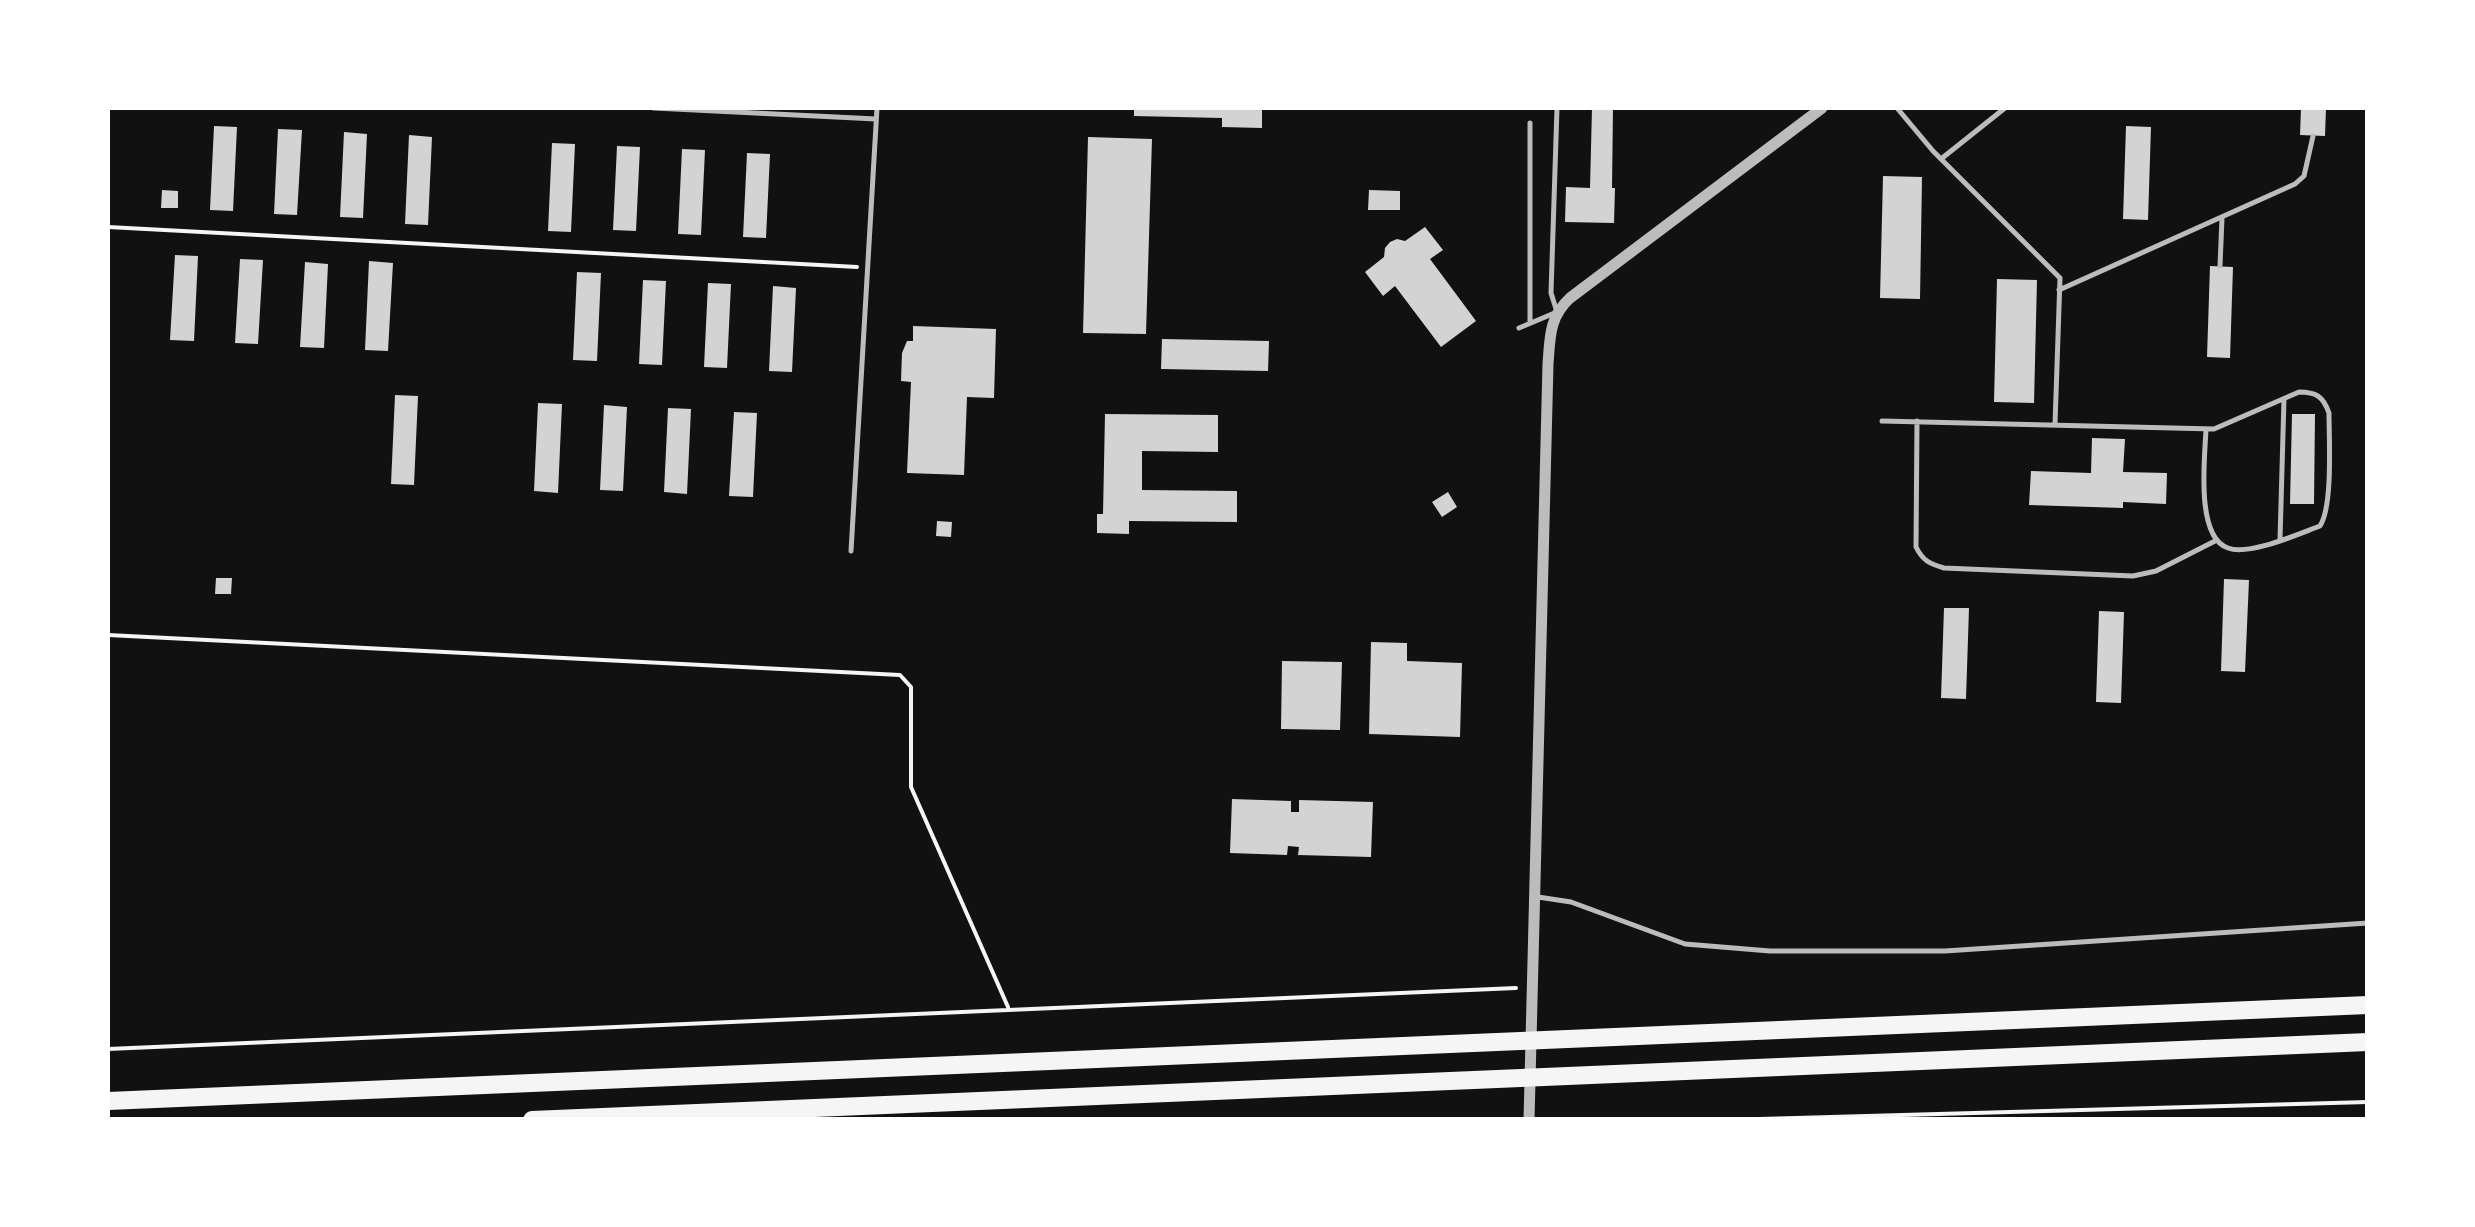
<!DOCTYPE html>
<style>
body{margin:0}
#map{position:relative;width:2475px;height:1227px;overflow:hidden;background:#111;font-family:"Alegreya Sans",sans-serif}
canvas{display:block}
.frame{position:absolute;inset:0;border:110px solid #fff;pointer-events:none}
</style>
<div id="map">
<canvas width="2475" height="1227"></canvas>
<div class="frame"></div>
</div>
<script>
const ctx = document.querySelector('canvas').getContext('2d');
ctx.lineJoin = 'round';
function fill(path, color) {
  ctx.fillStyle = color;
  ctx.fill(path, 'evenodd');
}
function trace(path, color, width, dash) {
  ctx.strokeStyle = color;
  ctx.lineWidth = width;
  ctx.lineCap = dash ? 'butt' : 'round';
  ctx.setLineDash(dash || []);
  ctx.stroke(path);
}
fill(new Path2D(`
 M1134 108H1262V128L1222 127V118L1134 116Z
 M1592 108H1613L1612 188H1615L1614 223 1565 222 1566 187 1590 188Z
 M2301 108H2326L2325 136 2300 135Z
 M214 126 237 127 233 211 210 210Z
 M2126 126 2151 127 2148 220 2123 219Z
 M278 129 302 130 297 215 274 214Z
 M344 132 367 134 363 218 340 217Z
 M409 135 432 137 428 225 405 224Z
 M1088 137 1152 139 1146 334 1083 333Z
 M552 143 575 144 571 232 548 231Z
 M617 146 640 147 636 231 613 230Z
 M682 149 705 150 701 235 678 234Z
 M747 153 770 154 766 238 743 237Z
 M1883 176 1922 177 1920 299 1880 298Z
 M162 190 178 191V208H161Z
 M1369 190 1400 191V210H1368Z
 M1425 227 1443 250 1430 259 1476 321 1441 347 1395 286 1383 296 1365 272 1384 257 1385 248 1390 242 1397 239 1405 241Z
 M175 255 198 256 194 341 170 340Z
 M240 259 263 260 258 344 235 343Z
 M369 261 393 263 388 351 365 350Z
 M305 262 328 264 324 348 300 347Z
 M2210 266 2233 267 2230 358 2207 357Z
 M577 272 601 273 597 361 573 360Z
 M1997 279 2037 280 2034 403 1994 402Z
 M643 280 666 281 662 365 639 364Z
 M708 283 731 284 727 368 704 367Z
 M773 286 796 288 792 372 769 371Z
 M913 326 996 329 994 398 967 397 964 475 907 473 911 382 901 381 902 353 907 341H913Z
 M1162 339 1269 341 1268 371 1161 369Z
 M395 395 418 396 414 485 391 484Z
 M538 403 562 404 558 493 534 491Z
 M604 405 627 407 623 491 600 490Z
 M668 408 691 409 687 494 664 492Z
 M734 412 757 413 753 497 729 496Z
 M1105 414 1218 415V452L1142 451V490L1237 491V522L1129 521V534L1097 533V514H1103Z
 M2292 414H2315L2314 504H2290Z
 M2092 438 2125 439 2123 472 2167 473 2166 504 2123 502V508L2029 505 2031 471 2091 473Z
 M1448 492 1457 507 1442 517 1432 502Z
 M937 521 952 522 951 537 936 536Z
 M216 578H232L231 594H215Z
 M2224 579 2249 580 2245 672 2221 671Z
 M1944 608H1969L1966 699 1941 698Z
 M2099 611 2124 612 2121 703 2096 702Z
 M1371 642 1407 643V661L1462 663 1460 737 1369 734Z
 M1282 661 1342 662 1340 730 1281 729Z
 M1232 799 1291 801V812H1299V800L1373 802 1371 857 1298 855 1299 847 1288 846 1287 855 1230 853Z`), '#d3d3d3');
trace(new Path2D(`
 M108 227 857 267
 M108 635 900 675 911 687V787L1008 1007
 M108 1049 1516 988
 M1723 1120 2368 1102`), '#f5f5f5', 4);
trace(new Path2D(`
 M654 108 876 119
 M1897 108 1933 151 2060 278 2055 424
 M1941 159 2005 108
 M2220 266 2222 218
 M2059 290 2295 184 2304 176 2313 136
 M1530 323V123
 M1519 328 1557 312 1551 293 1557 108
 M1882 421 2214 429 2299 392C2316 392 2323 396 2329 413 2329 440 2333 506 2320 526 2298 534 2249 556 2228 548 2195 537 2205 456 2206 429
 M1917 421 1916 547C1923 561 1930 564 1944 568L2133 576 2156 571 2217 540
 M2280 539 2284 399
 M851 551 877 108
 M1538 897 1571 902 1685 944 1770 951H1945L2368 923`), '#bcbcbc', 5);
trace(new Path2D(`
 M1529 1120 1548 364C1550 338 1549 317 1570 298L1822 108`), '#bcbcbc', 11);
trace(new Path2D(`
 M108 1101 2368 1005
 M532 1120 2368 1042`), '#f5f5f5', 18);
</script>
